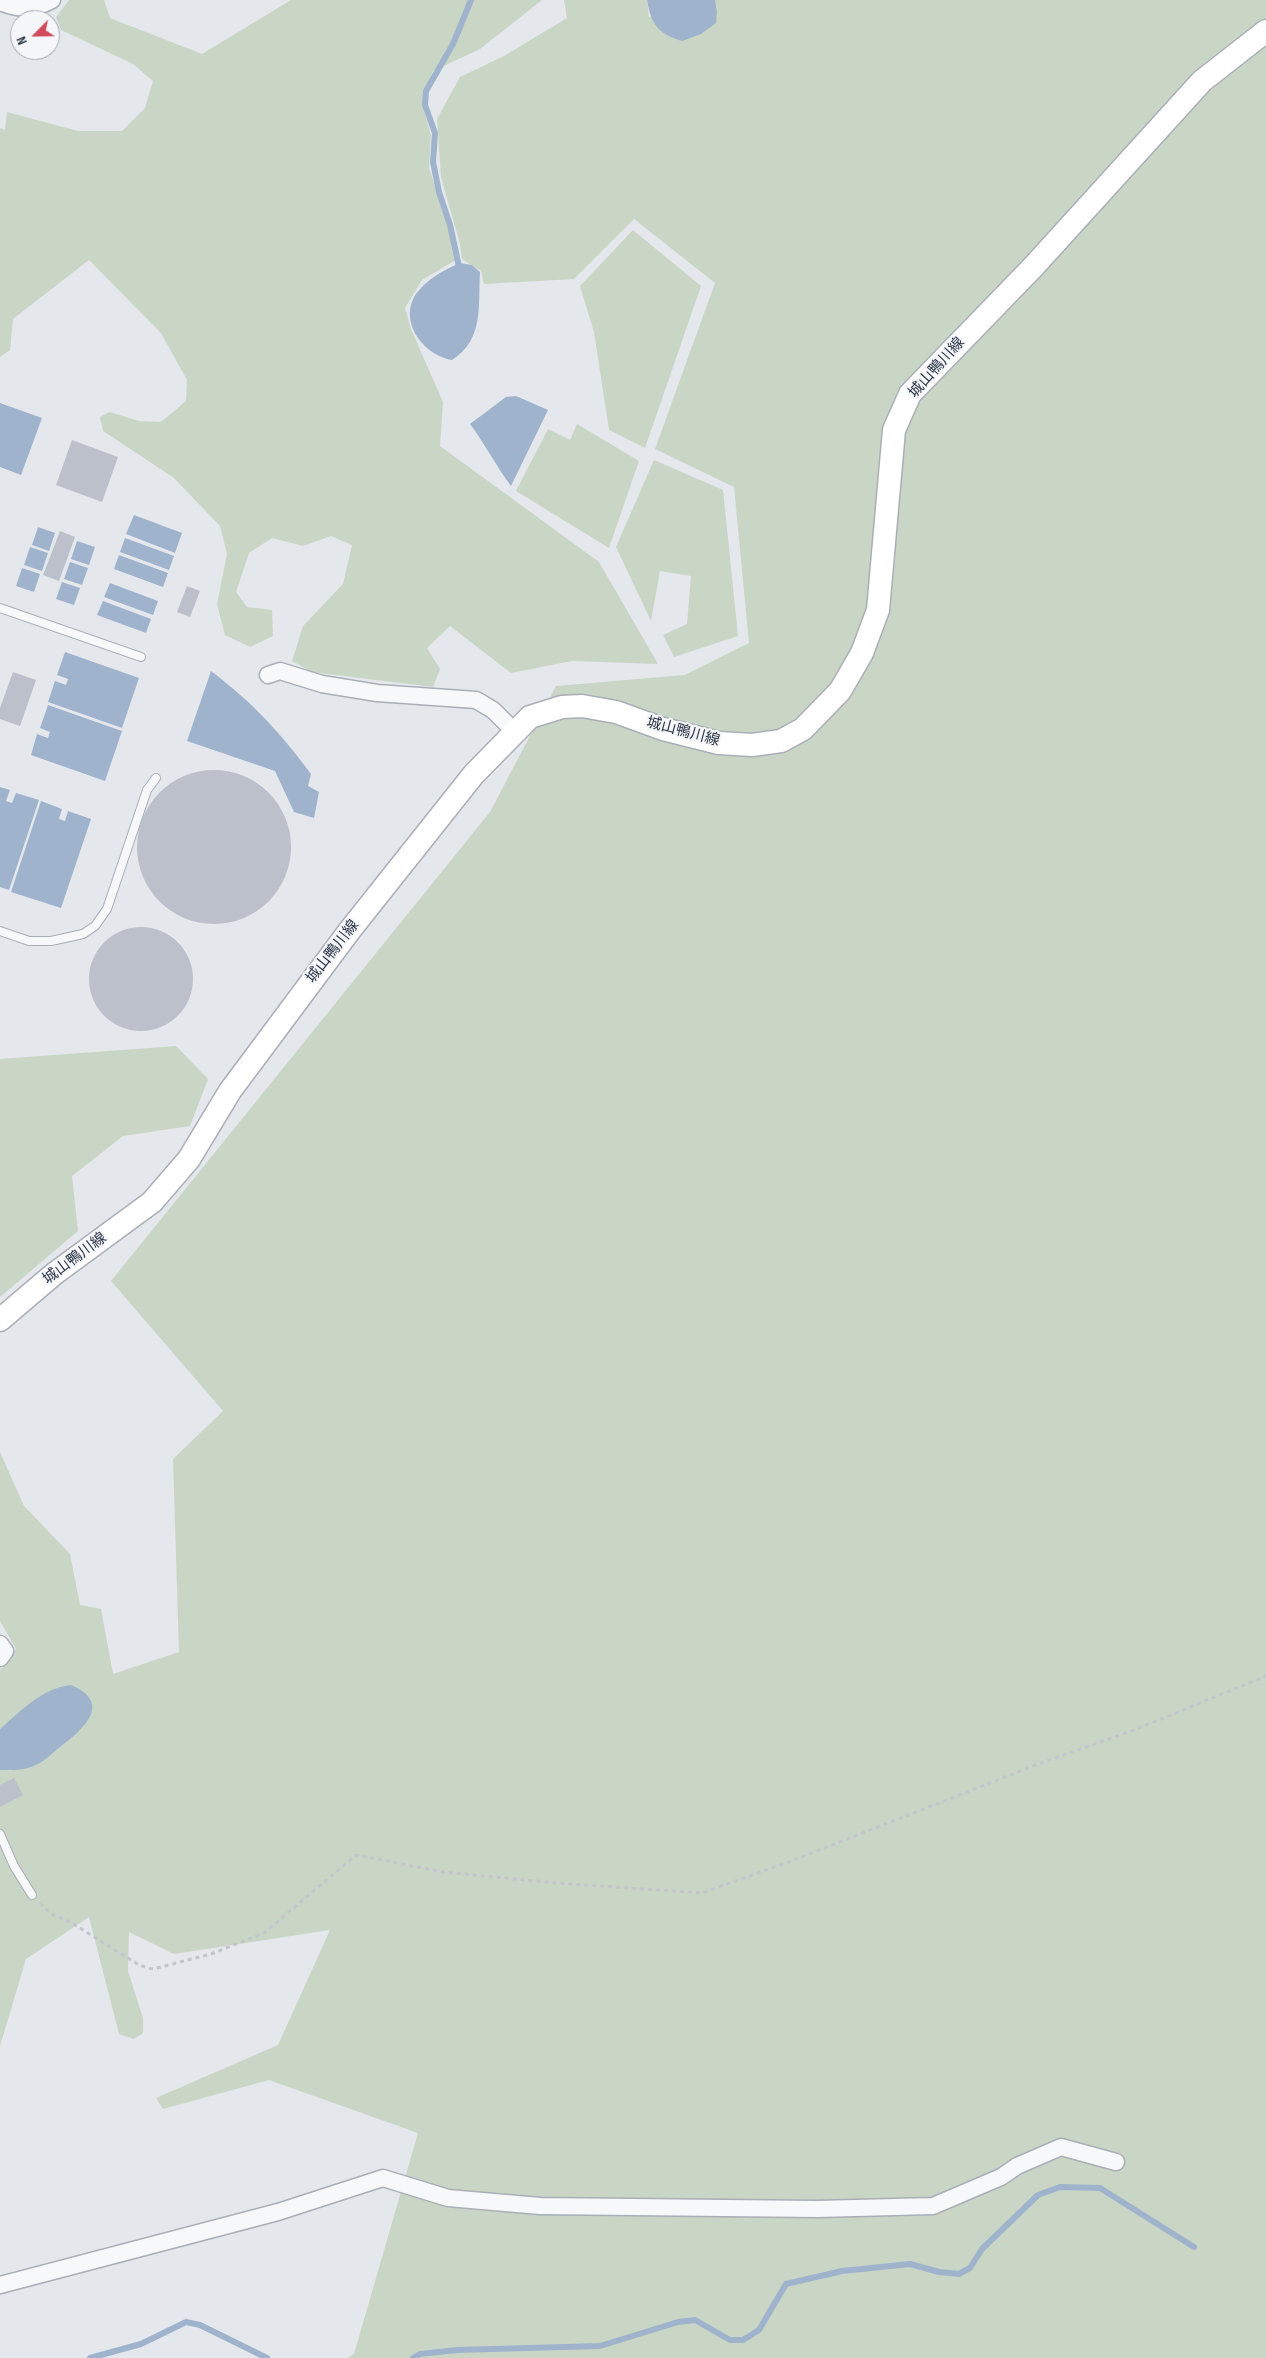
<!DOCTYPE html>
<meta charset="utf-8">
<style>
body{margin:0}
#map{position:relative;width:1266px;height:2358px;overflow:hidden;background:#e4e7ec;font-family:"Sofia Sans Condensed",sans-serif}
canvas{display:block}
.north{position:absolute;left:10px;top:10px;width:50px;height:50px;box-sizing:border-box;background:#f4f6f9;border:1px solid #a4a8b1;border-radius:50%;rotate:247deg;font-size:14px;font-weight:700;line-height:20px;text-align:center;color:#2b3445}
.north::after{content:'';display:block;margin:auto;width:18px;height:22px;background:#d1495b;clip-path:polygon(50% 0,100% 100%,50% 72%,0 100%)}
</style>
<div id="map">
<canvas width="1266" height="2358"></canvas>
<div class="north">N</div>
</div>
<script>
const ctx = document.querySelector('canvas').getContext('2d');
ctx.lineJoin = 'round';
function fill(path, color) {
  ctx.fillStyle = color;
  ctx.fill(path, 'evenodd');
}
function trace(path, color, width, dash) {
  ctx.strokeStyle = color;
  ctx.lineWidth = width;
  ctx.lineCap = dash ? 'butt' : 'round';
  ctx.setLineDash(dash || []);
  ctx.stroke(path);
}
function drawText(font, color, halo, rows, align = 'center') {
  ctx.font = font + ' "Sofia Sans Condensed","Noto Sans JP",sans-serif';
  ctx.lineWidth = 4;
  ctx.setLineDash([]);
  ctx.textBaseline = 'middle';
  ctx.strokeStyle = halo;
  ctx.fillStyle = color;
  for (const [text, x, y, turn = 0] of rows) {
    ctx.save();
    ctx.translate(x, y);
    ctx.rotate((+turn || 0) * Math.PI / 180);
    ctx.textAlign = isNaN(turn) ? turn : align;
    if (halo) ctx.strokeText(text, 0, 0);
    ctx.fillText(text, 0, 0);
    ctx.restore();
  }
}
fill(new Path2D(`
 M69 0H104L110 18 202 54 291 0H542L480 49 433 71 422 103 431 135 429 168 456 251V260L422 280 405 308 411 329 443 402 440 446 599 562 658 664 572 661 511 673 450 626 427 648 440 669 433 687 312 672 292 661 303 626 343 584 352 545 331 536 303 546 272 538 249 553 236 592 247 607 272 610 273 636 250 647 225 635 217 604 227 554 220 526 174 478 103 431 100 417 110 412 139 421 161 422 186 401 187 380 161 333 89 260 13 319 10 350 0 357V128L5 130 7 112 78 131H122L145 108 153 81 133 64 61 30 56 17Z
 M564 0H647L649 17 717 11 715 0H1266V2358H347L354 2354 418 2133 269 2080 163 2109 156 2098 278 2045 330 1930 174 1954 129 1932 128 1971 143 2018V2033L134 2039 119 2034 89 1917 26 1959 0 2046V1770L12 1771 39 1697 0 1729V1670L16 1649 0 1621V1452L24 1506 70 1554 80 1605 101 1609 113 1674 179 1652 173 1459 223 1411 111 1281 490 812 556 686 685 675 749 643 734 487 655 449 715 283 634 219 574 279 484 284 481 271 462 259 460 244 441 177 437 119 460 77 504 56 567 18Z
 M633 230 701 286 645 448 609 430 594 332 580 286Z
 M577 424 639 461 609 548 516 491 548 429 570 440Z
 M654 460 723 490 738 636 674 657 663 635 687 624 691 576 660 571 651 621 616 547Z
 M176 1046 208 1079 190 1126 123 1136 72 1176 78 1231 0 1297V1059Z`), '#c9d6c5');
fill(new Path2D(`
 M647 0H715L717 11 716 23 701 34 682 41C659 34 651 25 647 0Z
 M460 263 472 265 480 272C478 306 484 340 452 360 423 355 398 321 416 294 426 280 445 269 460 263Z
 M516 396 548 410 511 486C496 466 485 444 470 424L506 397Z
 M0 403 42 418 21 475 0 467Z
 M134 515 182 533 175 553 126 534Z
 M38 527 55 533 49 551 32 545Z
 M125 538 174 556 169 570 120 552Z
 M77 541 95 547 89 565 71 559Z
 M30 547 48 553 42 571 24 565Z
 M119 555 168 573 163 587 114 569Z
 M70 562 88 568 82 585 64 579Z
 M22 568 40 574 34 592 16 586Z
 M62 582 80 588 74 605 56 599Z
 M110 583 158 601 153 615 104 597Z
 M103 601 151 619 146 633 97 615Z
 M65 652 139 678 122 728 48 702 55 681 66 685 68 679 57 675Z
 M211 671C254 704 279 731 311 774L308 786 319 792 314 818 294 812 275 771 187 741Z
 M48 705 122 731 105 781 31 755 37 734 48 738 50 732 40 728Z
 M0 787 10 790 6 801 12 803 16 793 39 800 9 890 0 887Z
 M41 801 62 809 59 819 65 821 68 811 91 819 61 908 11 892Z
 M71 1685C113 1703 84 1729 60 1747 53 1752 46 1760 38 1764 27 1770 12 1771 0 1770V1729C21 1711 42 1688 71 1685Z`), '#9fb4cc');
trace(new Path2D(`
 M460 271 450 225 439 192 433 162 435 133 425 105 426 91 453 44 471 0
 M90 2358 141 2344 186 2322 200 2325 267 2358
 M413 2358 420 2354 457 2350 600 2346 678 2322 695 2320 730 2340H743L759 2330 786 2284 842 2271 910 2264 939 2272 959 2274 970 2268 982 2249 1038 2195 1060 2187 1100 2188 1194 2247`), '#9fb4cc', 6);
fill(new Path2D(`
 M72 440 118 457 102 502 56 485Z
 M60 531 75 537 59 581 43 575Z
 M187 586 200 591 190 617 177 612Z
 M13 672 36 680 20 726 0 719V708Z
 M137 847a77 77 0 1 1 154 0a77 77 0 1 1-154 0Z
 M89 979a52 52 0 1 1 104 0a52 52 0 1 1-104 0Z
 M14 1778 23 1795 0 1807V1785Z`), '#bbc0ca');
const service = new Path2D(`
 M0 608 141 657
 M0 931 29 941H51L83 934 95 926 107 909 147 790 156 778
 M0 1834 14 1866 32 1895`);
const minor = new Path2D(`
 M0 2C20 10 33 10 52 0
 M268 675 280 671 322 684 377 693 476 700 493 710 515 732
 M0 1644 5 1651 0 1658
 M0 2285 278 2212 383 2178 448 2198 540 2206 817 2209 933 2206 1001 2177 1017 2166 1061 2147 1116 2162`);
const secondary = new Path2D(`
 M0 1320 54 1274 152 1202 189 1159 230 1091 350 930 474 774 530 717 562 707 582 706 616 712 663 729 719 743 752 745 781 741 803 729 840 691 862 653 878 610 894 430 910 394 1034 266 1202 81 1266 31`);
trace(service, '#a9aeb7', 10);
trace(minor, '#a9aeb7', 19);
trace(secondary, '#a9aeb7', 25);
trace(new Path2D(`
 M40 1903 51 1914 72 1923 139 1965 153 1969 211 1954 264 1933 356 1855 443 1872 556 1883 702 1893 789 1862 1038 1764 1134 1730 1266 1676`), '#c2c5cb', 3, [4, 4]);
trace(service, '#f7f8fa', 8);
trace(minor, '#f7f8fa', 16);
trace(secondary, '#fff', 22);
drawText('15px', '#2b3445', '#f4f6f9', [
 ["城山鴨川線",937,368,-48],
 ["城山鴨川線",683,732,15],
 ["城山鴨川線",333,952,-52],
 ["城山鴨川線",75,1259,-37]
]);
</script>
